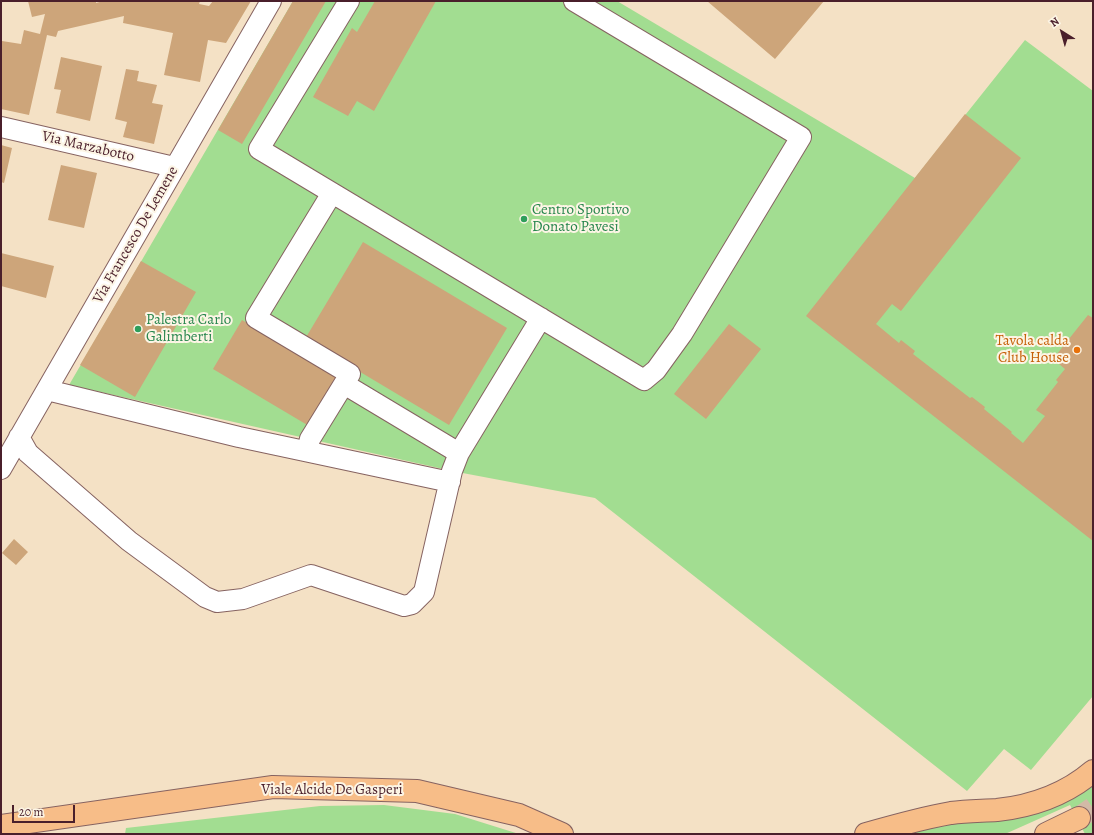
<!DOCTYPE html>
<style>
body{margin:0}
#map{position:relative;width:1094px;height:835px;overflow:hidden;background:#f4e1c5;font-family:Alegreya,serif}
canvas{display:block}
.frame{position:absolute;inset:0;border:2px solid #4a1f2b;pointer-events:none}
.north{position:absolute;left:1042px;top:12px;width:40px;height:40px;-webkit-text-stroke:3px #fcf5e5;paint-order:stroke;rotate:323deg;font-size:11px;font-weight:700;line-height:16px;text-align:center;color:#4a1f2b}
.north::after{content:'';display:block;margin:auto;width:14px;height:18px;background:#4a1f2b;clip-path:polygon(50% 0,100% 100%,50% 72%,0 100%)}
.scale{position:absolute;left:12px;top:805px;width:63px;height:18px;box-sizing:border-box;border:2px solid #4a1f2b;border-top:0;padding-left:5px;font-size:12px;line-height:14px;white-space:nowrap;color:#4a1f2b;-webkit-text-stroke:3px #fcf5e5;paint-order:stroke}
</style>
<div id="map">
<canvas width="1094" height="835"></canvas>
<div class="frame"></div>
<div class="north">N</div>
<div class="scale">20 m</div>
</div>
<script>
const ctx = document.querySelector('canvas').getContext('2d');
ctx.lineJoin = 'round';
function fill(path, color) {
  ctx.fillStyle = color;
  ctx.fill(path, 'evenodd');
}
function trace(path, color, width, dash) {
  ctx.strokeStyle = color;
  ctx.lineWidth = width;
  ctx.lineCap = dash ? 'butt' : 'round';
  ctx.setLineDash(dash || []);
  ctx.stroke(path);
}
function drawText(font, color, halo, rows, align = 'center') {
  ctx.font = font + ' Alegreya,serif';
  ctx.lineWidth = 4;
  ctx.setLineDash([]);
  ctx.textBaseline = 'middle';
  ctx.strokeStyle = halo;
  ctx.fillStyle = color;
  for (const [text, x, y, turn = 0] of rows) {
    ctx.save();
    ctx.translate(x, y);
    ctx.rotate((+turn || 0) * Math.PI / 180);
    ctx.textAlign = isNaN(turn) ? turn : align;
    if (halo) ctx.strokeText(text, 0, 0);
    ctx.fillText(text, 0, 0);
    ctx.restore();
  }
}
fill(new Path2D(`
 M293 1H617L915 178 1025 40 1093 91V696L1031 770 1004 749 967 791 595 498 452 471 69 385Z
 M1093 783V834H1085L1070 805 1005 834H894Z
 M384 805 455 814 519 834H125L126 828 320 806Z`), '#a2dd91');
fill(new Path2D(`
 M28 1H96V3L103 1H200L199 4 209 6 213 1H251L226 43 208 40 200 82 164 75 173 33 123 23 124 16 58 31 56 37 47 35 29 115 1 109 2 41 21 44 24 30 40 34 45 14 32 17Z
 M293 1H326L242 144 218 130Z
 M375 1H436L374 111 357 101 348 116 313 97 352 28 357 32Z
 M707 1H824L775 59Z
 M61 57 102 66 90 121 56 113 61 90 54 89Z
 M126 69 139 71 137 81 157 85 152 103 163 105 154 144 123 137 127 122 115 119Z
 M965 114 1021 158 901 311 892 304 876 324 899 343 901 340 915 351 913 354 970 398 972 397 985 407 984 409 1012 432 1011 433 1023 443 1045 416 1036 410 1058 382 1056 380 1065 369 1053 359 1088 315 1093 318V541L806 316Z
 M1 145 12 148 4 183 1 182Z
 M61 165 97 173 84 228 48 220Z
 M363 242 507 328 449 425 305 339Z
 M1 253 54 266 46 298 1 286Z
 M141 261 196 292 135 397 80 365Z
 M242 320 338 377 309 426 213 369Z
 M729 324 761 349 706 419 674 394Z
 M14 539 28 552 16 565 2 553Z`), '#cda57a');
trace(new Path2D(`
 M1079 818 1093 808`), '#d2baa6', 22, [22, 11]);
const minor = new Path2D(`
 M349 1 259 149 644 380 656 370 682 334 801 137 574 1
 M1 127 174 167
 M344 384 459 453 541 318
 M47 390 239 437 450 482
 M19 437 28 453 129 541 205 597 217 602 243 599 311 575 404 606 412 604 424 592 452 471 459 453
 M307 451 310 439 350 374 256 318 332 193
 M1 469 271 1`);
const highway = new Path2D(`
 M1 826 273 787 417 791 519 815 562 834
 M866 834C894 826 922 818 951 813 966 811 982 811 997 810 1033 806 1065 795 1093 771
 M1046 834 1079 818`);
trace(minor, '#866361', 22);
trace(highway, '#866361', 24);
trace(minor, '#fff', 20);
trace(highway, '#f7bd88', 22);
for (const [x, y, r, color] of [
 [524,219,4,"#2e9e5b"],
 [138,329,4,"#2e9e5b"],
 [1077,350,4,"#e8710a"]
]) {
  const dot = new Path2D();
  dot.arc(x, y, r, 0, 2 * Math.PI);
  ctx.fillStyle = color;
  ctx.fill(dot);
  trace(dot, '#fcf5e5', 1.5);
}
drawText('15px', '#4a1f2b', '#fcf5e5', [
 ["Via Marzabotto",88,147,13],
 ["Via Francesco De Lemene",136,235,-60],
 ["Viale Alcide De Gasperi",332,790]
]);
drawText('15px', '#27864d', '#fcf5e5', [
 ["Centro Sportivo",532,210],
 ["Donato Pavesi",532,227],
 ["Palestra Carlo",146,320],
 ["Galimberti",146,337]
], 'left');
drawText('15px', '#c56008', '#fcf5e5', [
 ["Tavola calda",1069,341],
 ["Club House",1069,358]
], 'right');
</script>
